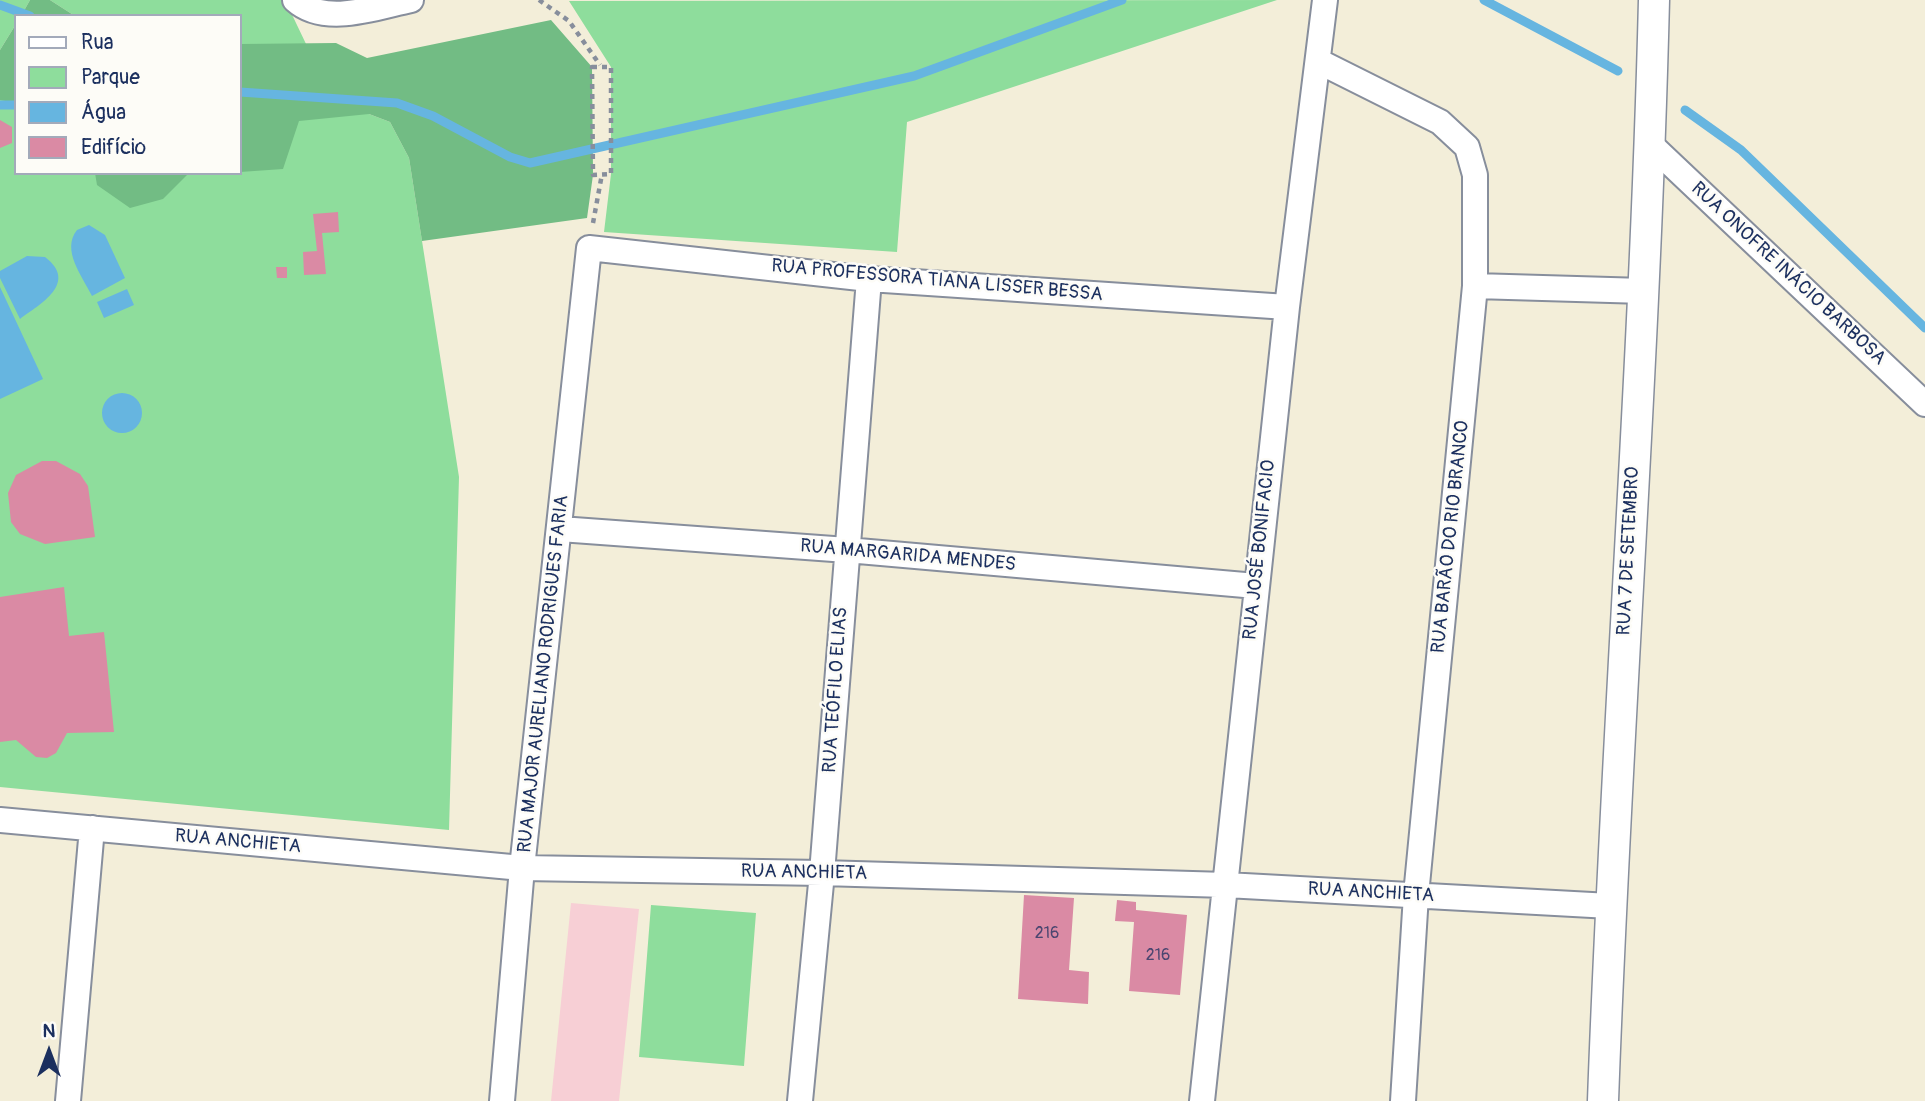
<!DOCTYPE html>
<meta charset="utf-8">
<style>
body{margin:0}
#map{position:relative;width:1925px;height:1101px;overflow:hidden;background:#f3eed9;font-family:Pangolin,sans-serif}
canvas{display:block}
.legend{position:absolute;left:14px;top:14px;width:228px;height:161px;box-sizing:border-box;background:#fdfcf7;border:2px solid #a3aaba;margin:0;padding:9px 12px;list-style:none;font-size:21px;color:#1b2f5e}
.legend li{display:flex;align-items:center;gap:14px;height:35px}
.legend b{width:35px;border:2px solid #a3aaba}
.north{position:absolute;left:14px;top:1017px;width:70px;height:70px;-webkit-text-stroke:5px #fdfcf7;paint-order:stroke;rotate:0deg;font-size:19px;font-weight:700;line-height:28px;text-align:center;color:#1b2f5e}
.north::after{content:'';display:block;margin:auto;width:24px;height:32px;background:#1b2f5e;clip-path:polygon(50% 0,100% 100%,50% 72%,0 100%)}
</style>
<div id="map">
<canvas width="1925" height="1101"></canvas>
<ul class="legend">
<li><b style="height:9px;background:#fff"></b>Rua</li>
<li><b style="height:19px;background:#8edd9c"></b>Parque</li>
<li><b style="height:19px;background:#66b5e0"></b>Água</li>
<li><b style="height:19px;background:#da8aa4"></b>Edifício</li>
</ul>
<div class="north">N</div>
</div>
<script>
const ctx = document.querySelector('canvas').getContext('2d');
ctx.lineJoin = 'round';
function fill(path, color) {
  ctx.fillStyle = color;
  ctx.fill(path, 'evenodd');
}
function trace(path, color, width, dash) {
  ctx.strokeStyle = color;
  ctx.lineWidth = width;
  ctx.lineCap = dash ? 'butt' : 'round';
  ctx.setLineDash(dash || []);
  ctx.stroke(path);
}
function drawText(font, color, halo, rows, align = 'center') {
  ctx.font = font + ' Pangolin,sans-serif';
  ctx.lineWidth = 5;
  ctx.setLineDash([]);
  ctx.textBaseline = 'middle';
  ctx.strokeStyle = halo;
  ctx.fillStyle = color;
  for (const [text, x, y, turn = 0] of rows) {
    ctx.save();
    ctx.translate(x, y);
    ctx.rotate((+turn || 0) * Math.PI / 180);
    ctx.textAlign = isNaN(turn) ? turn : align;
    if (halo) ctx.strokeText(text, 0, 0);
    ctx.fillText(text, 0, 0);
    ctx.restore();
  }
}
fill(new Path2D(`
 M571 903 639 909 619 1101H551Z`), '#f7cfd5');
fill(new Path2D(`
 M0 0H30L21 16H16V24L0 50Z
 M50 0H285L307 46H240V16H75Z
 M1277 0 907 122 897 252 604 232 611 174V67L569 1Z
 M0 69 16 70V173H240V101L369 114 390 122 409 158 459 477 449 830 0 787Z
 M651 905 756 913 744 1066 639 1057Z`), '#8edd9c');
fill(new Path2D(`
 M30 0H50L75 16H21Z
 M551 20 592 67 593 175 587 218 422 241 409 158 390 122 369 114 299 121 283 169 240 172V44L336 43 367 58Z
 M16 24V103L0 100V50Z
 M95 173H189L163 199 130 208 97 185Z`), '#72bc84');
fill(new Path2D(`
 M89 225 105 235 125 278 92 296C82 276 61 250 77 230Z
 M27 256 45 257C79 283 40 304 20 319L0 278V271Z
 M0 287 43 379 0 399Z
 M127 289 134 305 104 318 97 302Z
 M102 413a20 20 0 1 1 40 0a20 20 0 1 1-40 0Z`), '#66b5e0');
trace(new Path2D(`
 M1484 0 1618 71
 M0 5 30 16
 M240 92 397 103 433 116 510 157 530 163 914 76 1122 0
 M0 105H16
 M1685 110 1741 150 1925 328`), '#66b5e0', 9);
fill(new Path2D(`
 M0 120 12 127V143L0 148Z
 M338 212 339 232 322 233 326 274 304 275 303 252 317 251 313 214Z
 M276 267H287V278H277Z
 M42 461H56L80 474 88 486 95 537 45 544 20 534 11 522 8 493 16 475Z
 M64 587 69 636 104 632 114 732 67 733 56 753 47 758 36 757 16 740 0 742V597Z
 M1024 895 1074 898 1069 970 1089 972 1088 1004 1018 999Z
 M1117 900 1136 902V910L1187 915 1180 995 1129 991 1134 922 1115 921Z`), '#da8aa4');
const minor = new Path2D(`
 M295 0C325 27 377 7 411 0
 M1318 61 1440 122 1467 147 1475 175V286L1416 895 1403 1101
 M1650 144 1925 404
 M1475 286 1644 291
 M560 529 847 550 1256 586
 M0 820 522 868 822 873 1226 885 1610 906
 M68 1101 92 828
 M502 1101 522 868 589 248 869 279 1287 307
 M800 1101 822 873 869 279
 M1202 1101 1287 307 1325 0`);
const tertiary = new Path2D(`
 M1603 1101C1616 734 1645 367 1654 0`);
trace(minor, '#878e9c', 28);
trace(tertiary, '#878e9c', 33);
trace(new Path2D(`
 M539 0 569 21 600 65
 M592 67H611V174L593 175Z
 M593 223 602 174`), '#878e9c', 4.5, [5, 5]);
trace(minor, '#fff', 24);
trace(tertiary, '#fff', 30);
drawText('16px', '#4b4670', null, [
 ["216",1047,934],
 ["216",1158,956]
]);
drawText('19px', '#1b2f5e', '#fdfcf7', [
 ["RUA ONOFRE INÁCIO BARBOSA",1788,274,43],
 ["RUA PROFESSORA TIANA LISSER BESSA",937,281,5],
 ["RUA BARÃO DO RIO BRANCO",1451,537,-84],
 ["RUA JOSÉ BONIFACIO",1260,550,-84],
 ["RUA 7 DE SETEMBRO",1629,551,-87],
 ["RUA MARGARIDA MENDES",908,556,5],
 ["RUA MAJOR AURELIANO RODRIGUES FARIA",544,674,-84],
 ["RUA TEÓFILO ELIAS",836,690,-86],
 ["RUA ANCHIETA",238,842,5],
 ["RUA ANCHIETA",804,873,1],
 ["RUA ANCHIETA",1371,893,3]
]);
</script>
